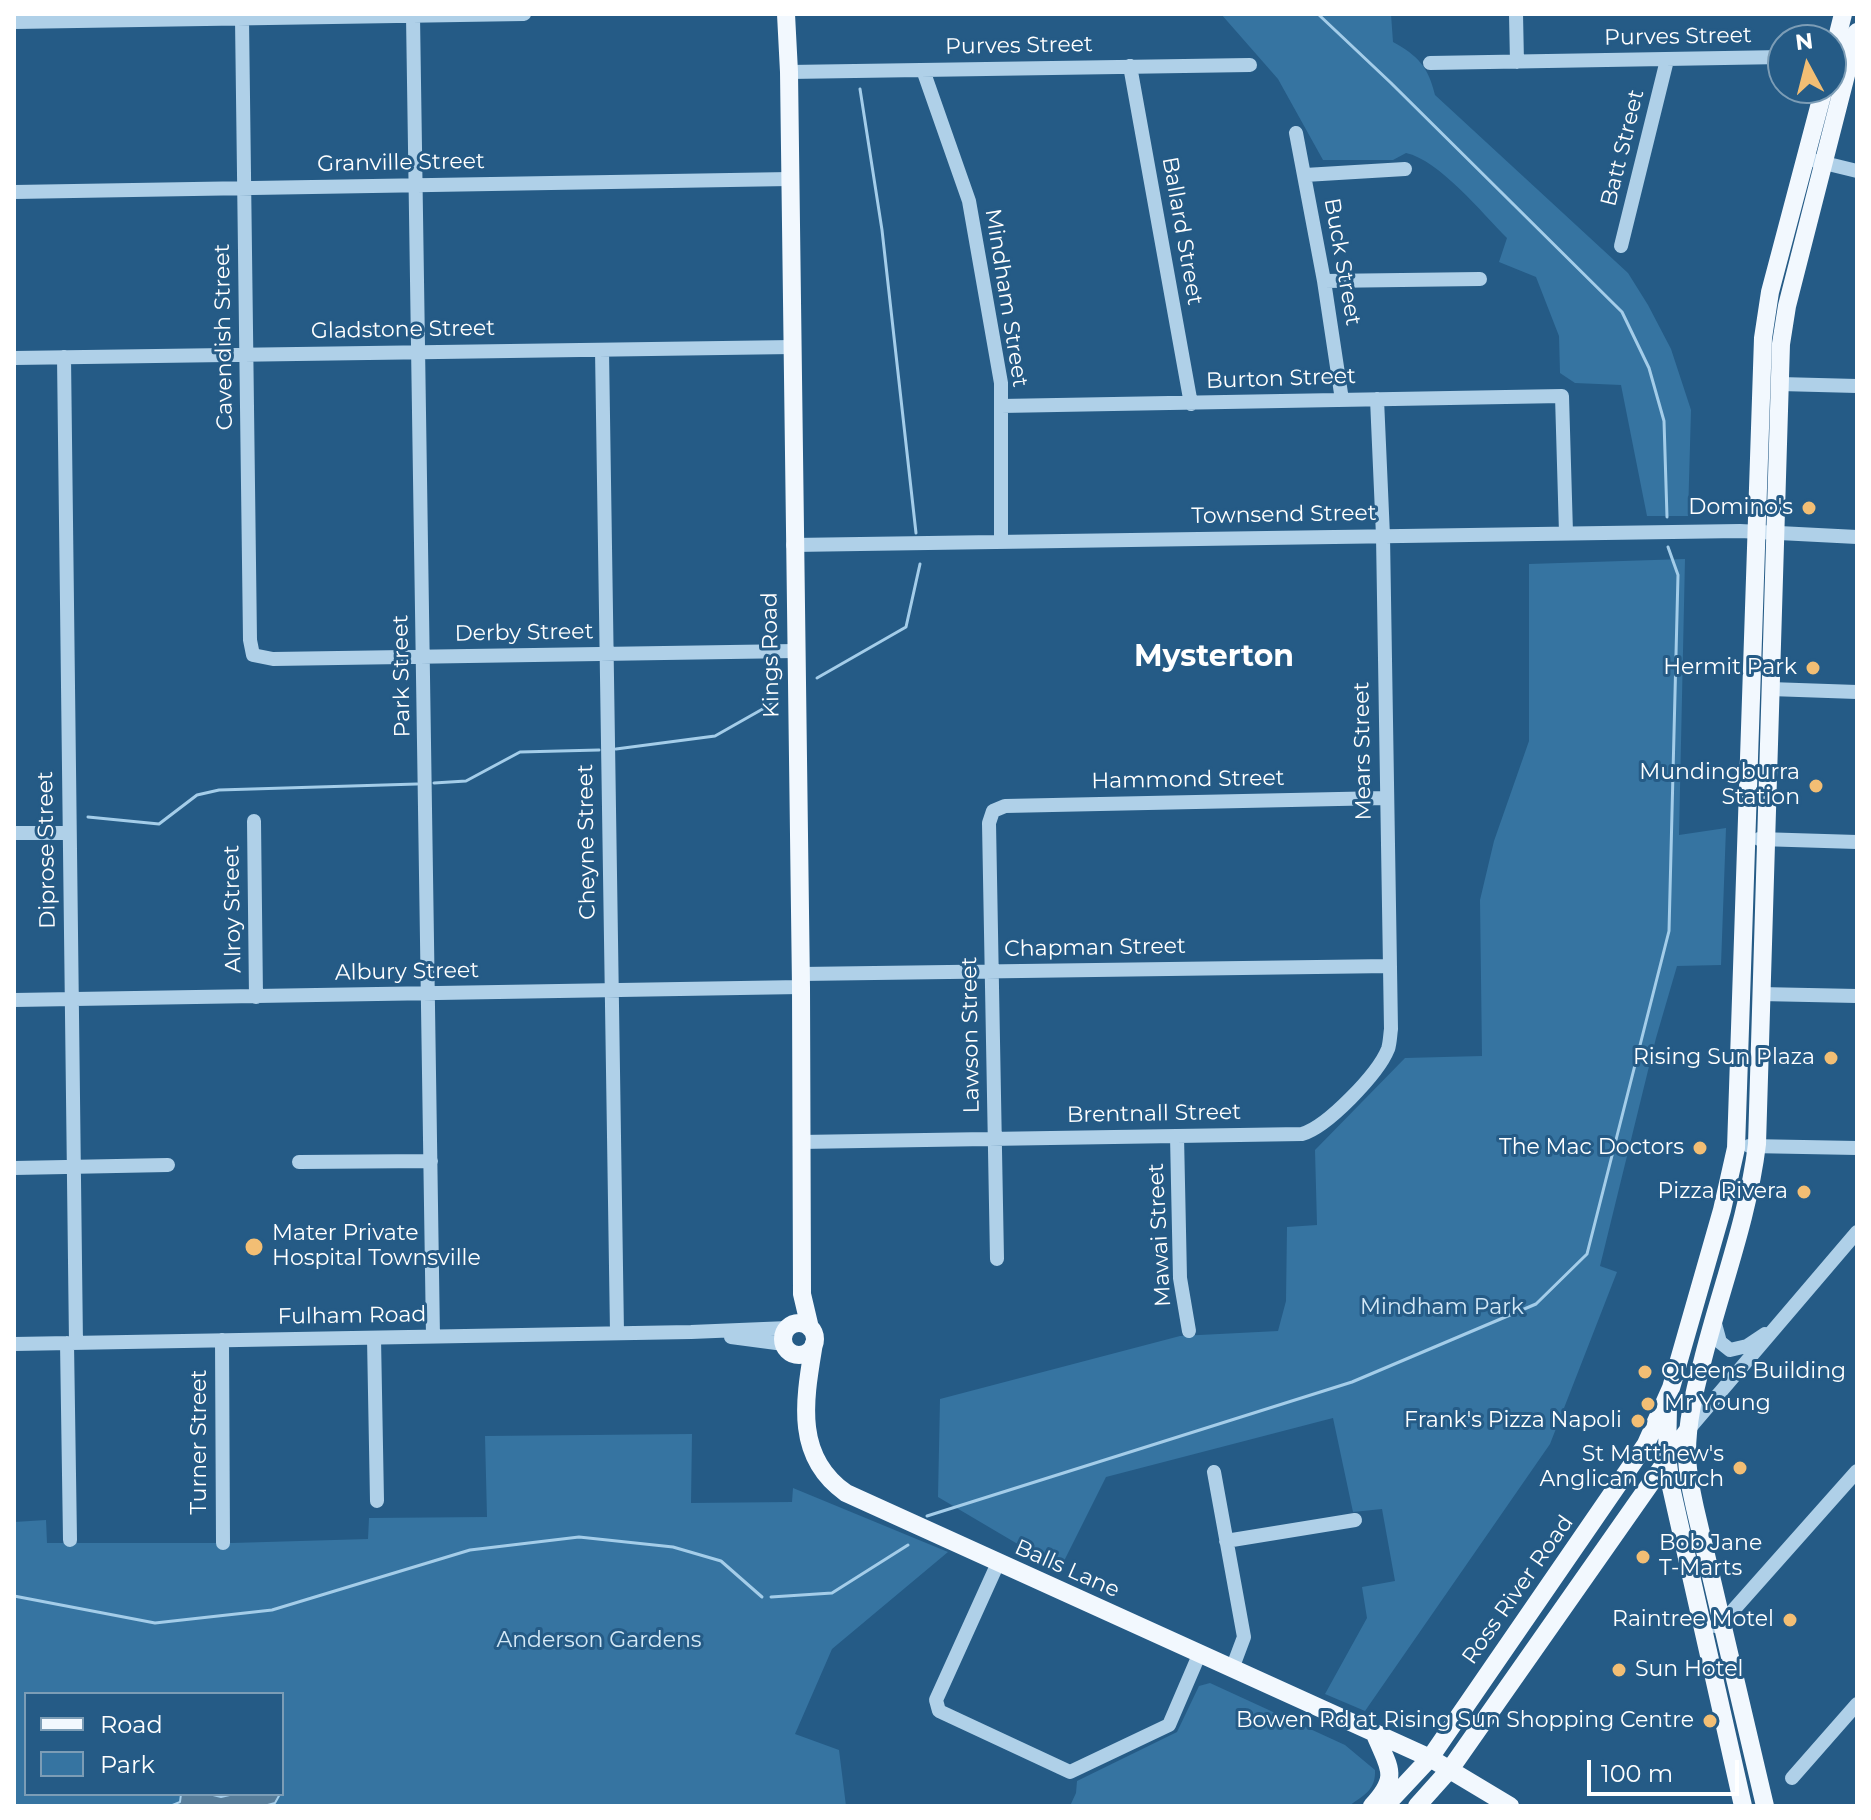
<!DOCTYPE html>
<style>
body{margin:0}
#map{position:relative;width:1871px;height:1820px;overflow:hidden;background:#255b86;font-family:Montserrat,sans-serif}
canvas{display:block}
.frame{position:absolute;inset:0;border:16px solid #fff;pointer-events:none}
.legend{position:absolute;left:24px;top:1692px;width:260px;height:104px;box-sizing:border-box;background:#255b86;border:2px solid #7c9db6;margin:0;padding:10px 14px;list-style:none;font-size:24px;color:#fff}
.legend li{display:flex;align-items:center;gap:16px;height:40px}
.legend b{width:40px;border:2px solid #7c9db6}
.north{position:absolute;left:1767px;top:24px;width:80px;height:80px;box-sizing:border-box;background:#255b86;border:2px solid #7c9db6;border-radius:50%;rotate:353deg;font-size:22px;font-weight:700;line-height:32px;text-align:center;color:#fff}
.north::after{content:'';display:block;margin:auto;width:28px;height:36px;background:#f2be74;clip-path:polygon(50% 0,100% 100%,50% 72%,0 100%)}
.scale{position:absolute;left:1587px;top:1760px;width:152px;height:36px;box-sizing:border-box;border:4px solid #fff;border-top:0;padding-left:10px;font-size:24px;line-height:28px;white-space:nowrap;color:#fff;-webkit-text-stroke:6px #255b86;paint-order:stroke}
</style>
<div id="map">
<canvas width="1871" height="1820"></canvas>
<div class="frame"></div>
<ul class="legend">
<li><b style="height:10px;background:#f2f8fe"></b>Road</li>
<li><b style="height:22px;background:#3674a1"></b>Park</li>
</ul>
<div class="north">N</div>
<div class="scale">100 m</div>
</div>
<script>
const ctx = document.querySelector('canvas').getContext('2d');
ctx.lineJoin = 'round';
function fill(path, color) {
  ctx.fillStyle = color;
  ctx.fill(path, 'evenodd');
}
function trace(path, color, width, dash) {
  ctx.strokeStyle = color;
  ctx.lineWidth = width;
  ctx.lineCap = dash ? 'butt' : 'round';
  ctx.setLineDash(dash || []);
  ctx.stroke(path);
}
function drawText(font, color, halo, rows, align = 'center') {
  ctx.font = font + ' Montserrat,sans-serif';
  ctx.lineWidth = 6;
  ctx.setLineDash([]);
  ctx.textBaseline = 'middle';
  ctx.strokeStyle = halo;
  ctx.fillStyle = color;
  for (const [text, x, y, turn = 0] of rows) {
    ctx.save();
    ctx.translate(x, y);
    ctx.rotate((+turn || 0) * Math.PI / 180);
    ctx.textAlign = isNaN(turn) ? turn : align;
    if (halo) ctx.strokeText(text, 0, 0);
    ctx.fillText(text, 0, 0);
    ctx.restore();
  }
}
fill(new Path2D(`
 M1221 14H1391L1393 42C1418 56 1428 66 1435 95L1628 273 1648 305 1671 349 1691 410 1688 516H1647L1621 385 1575 383 1560 373 1559 336 1536 277 1499 262 1507 238C1482 213 1439 160 1406 153L1393 160H1323L1278 79Z
 M1685 559 1679 835 1726 828 1721 965 1677 966 1656 1038 1600 1266 1617 1272 1550 1444 1365 1711 1325 1694 1367 1618 1362 1587 1395 1581 1382 1509 1353 1512 1333 1418 1106 1477 1060 1569 938 1497 940 1399 1180 1336 1278 1331 1286 1301 1287 1227 1317 1225 1315 1150 1405 1058 1482 1056 1480 900 1494 841 1529 741V564Z
 M692 1434 691 1503 792 1502 793 1488 948 1552 832 1649 795 1734 839 1750 846 1806H14V1522L46 1520 47 1543H232L368 1539 369 1518 487 1517 485 1436ZM26 1694H282V1794H26Z
 M1210 1683 1345 1745 1375 1770C1376 1790 1364 1795 1349 1806H1070L1076 1793 1077 1781 1177 1732 1199 1686Z`), '#3674a1');
const water = new Path2D(`
 M181 1794H209L221 1797 234 1794H280L275 1803 264 1806H170L180 1802Z`);
fill(water, '#577d9a');
trace(water, '#a4cde9', 2);
trace(new Path2D(`
 M1318 14 1391 83 1622 312 1649 368 1664 421 1667 517
 M860 89 882 230 916 533
 M817 678 906 627 920 564
 M616 749 715 736 775 702
 M434 783 466 781 520 752 599 750
 M88 817 159 824 197 795 219 790 417 784
 M927 1516 1352 1382 1536 1304 1587 1254 1669 931 1678 575 1668 547
 M14 1596 155 1623 272 1610 470 1550 579 1537 673 1547 721 1561 762 1597
 M771 1597 832 1593 908 1545`), '#a4cde9', 3);
trace(new Path2D(`
 M1516 14 1517 62
 M413 16 433 1336
 M242 19 250 640 253 655 273 659 795 651
 M14 22 524 14
 M1430 63 1783 57
 M1130 66 1191 404
 M923 70 969 201 1001 383V542
 M789 72 1250 65
 M1296 133 1324 281 1342 400
 M1816 161 1857 171
 M1305 175 1405 169
 M14 192 790 179
 M1621 246 1667 60
 M1324 281 1480 279
 M602 350 617 1333
 M64 357 76 1343
 M14 358 793 347
 M1780 384 1857 386
 M1001 406 1562 396 1566 533
 M793 545 1740 531 1857 537
 M1770 689 1857 692
 M254 821 256 997
 M14 833H69
 M1759 839 1857 842
 M801 974 1390 966
 M1760 994 1857 996
 M14 1000 801 987
 M1177 1136 1180 1278 1189 1331
 M800 1142 1302 1134C1327 1127 1378 1074 1388 1049 1390 1043 1390 1036 1391 1029L1383 536 1377 399
 M1749 1146 1857 1148
 M299 1162 431 1161
 M14 1168 168 1165
 M997 1259 989 823 993 811 1005 806 1386 798
 M1714 1320 1720 1342 1730 1350 1747 1346 1765 1334
 M731 1337 784 1344
 M374 1338 377 1501
 M222 1340 223 1543
 M67 1343 70 1540
 M14 1344 691 1332 788 1328
 M1688 1430 1857 1232
 M1214 1472 1244 1637 1232 1669
 M1226 1541 1355 1520
 M998 1563 936 1700 939 1711 1070 1772 1169 1725 1199 1655
 M1715 1626 1721 1624 1857 1471
 M1792 1778 1857 1704`), '#afd0e8', 14);
trace(new Path2D(`
 M786 14 789 72 801 987 802 1294 810 1328
 M1831 62 1843 14
 M783 1339a16 16 0 1 1 32 0a16 16 0 1 1-32 0Z
 M814 1343C805 1398 793 1456 846 1493L1430 1758 1510 1806
 M1668 1407 1667 1456 1671 1487 1743 1806
 M1372 1806C1401 1775 1388 1767 1374 1732
 M1385 1806 1430 1758 1646 1444 1671 1388 1722 1210 1736 1148 1763 338 1770 292 1824 88
 M1417 1806 1451 1768 1688 1430
 M1765 1806 1695 1508C1691 1490 1687 1472 1687 1453 1687 1423 1694 1393 1702 1363 1720 1290 1748 1219 1757 1144L1781 344 1787 306 1857 32`), '#f2f8fe', 18);
for (const [x, y, r, color] of [
 [1809,508,8,"#f2be74"],
 [1813,668,8,"#f2be74"],
 [1816,786,8,"#f2be74"],
 [1831,1058,8,"#f2be74"],
 [1700,1148,8,"#f2be74"],
 [1804,1192,8,"#f2be74"],
 [254,1247,10,"#f2be74"],
 [1645,1372,8,"#f2be74"],
 [1648,1404,8,"#f2be74"],
 [1638,1421,8,"#f2be74"],
 [1740,1468,8,"#f2be74"],
 [1643,1557,8,"#f2be74"],
 [1790,1620,8,"#f2be74"],
 [1619,1670,8,"#f2be74"],
 [1710,1721,8,"#f2be74"]
]) {
  const dot = new Path2D();
  dot.arc(x, y, r, 0, 2 * Math.PI);
  ctx.fillStyle = color;
  ctx.fill(dot);
  trace(dot, '#255b86', 3);
}
drawText('22px', '#fff', '#255b86', [
 ["Purves Street",1678,37,-1],
 ["Purves Street",1019,46,-1],
 ["Batt Street",1623,148,-76],
 ["Granville Street",401,163,-1],
 ["Ballard Street",1182,231,80],
 ["Buck Street",1342,262,80],
 ["Mindham Street",1006,298,81],
 ["Gladstone Street",403,330,-1],
 ["Cavendish Street",224,337,-91],
 ["Burton Street",1281,379,-2],
 ["Townsend Street",1284,515,-1],
 ["Derby Street",524,633,-1],
 ["Kings Road",771,655,-91],
 ["Park Street",402,676,-91],
 ["Mears Street",1363,751,-91],
 ["Hammond Street",1188,780,-1],
 ["Cheyne Street",587,842,-91],
 ["Diprose Street",47,850,-91],
 ["Alroy Street",233,909,-91],
 ["Chapman Street",1095,948,-1],
 ["Albury Street",407,972,-1],
 ["Lawson Street",971,1035,-91],
 ["Brentnall Street",1154,1114,-1],
 ["Mawai Street",1160,1235,-93],
 ["Fulham Road",352,1316,-1],
 ["Turner Street",200,1442,-90],
 ["Balls Lane",1067,1569,24],
 ["Ross River Road",1518,1590,-55]
]);
drawText('22px', '#fff', '#255b86', [
 ["Domino's",1793,508],
 ["Hermit Park",1797,668],
 ["Mundingburra",1800,773],
 ["Station",1800,798],
 ["Rising Sun Plaza",1815,1058],
 ["The Mac Doctors",1684,1148],
 ["Pizza Rivera",1788,1192],
 ["Mater Private",272,1234,"left"],
 ["Hospital Townsville",272,1259,"left"],
 ["Queens Building",1661,1372,"left"],
 ["Mr Young",1664,1404,"left"],
 ["Frank's Pizza Napoli",1622,1421],
 ["St Matthew's",1724,1455],
 ["Anglican Church",1724,1480],
 ["Bob Jane",1659,1544,"left"],
 ["T-Marts",1659,1569,"left"],
 ["Raintree Motel",1774,1620],
 ["Sun Hotel",1635,1670,"left"],
 ["Bowen Rd at Rising Sun Shopping Centre",1694,1721]
], 'right');
drawText('22px', '#d3e8f6', '#255b86', [
 ["Mindham Park",1442,1308],
 ["Anderson Gardens",599,1641]
]);
drawText('bold 30px', '#fff', '#255b86', [
 ["Mysterton",1214,657]
]);
</script>
